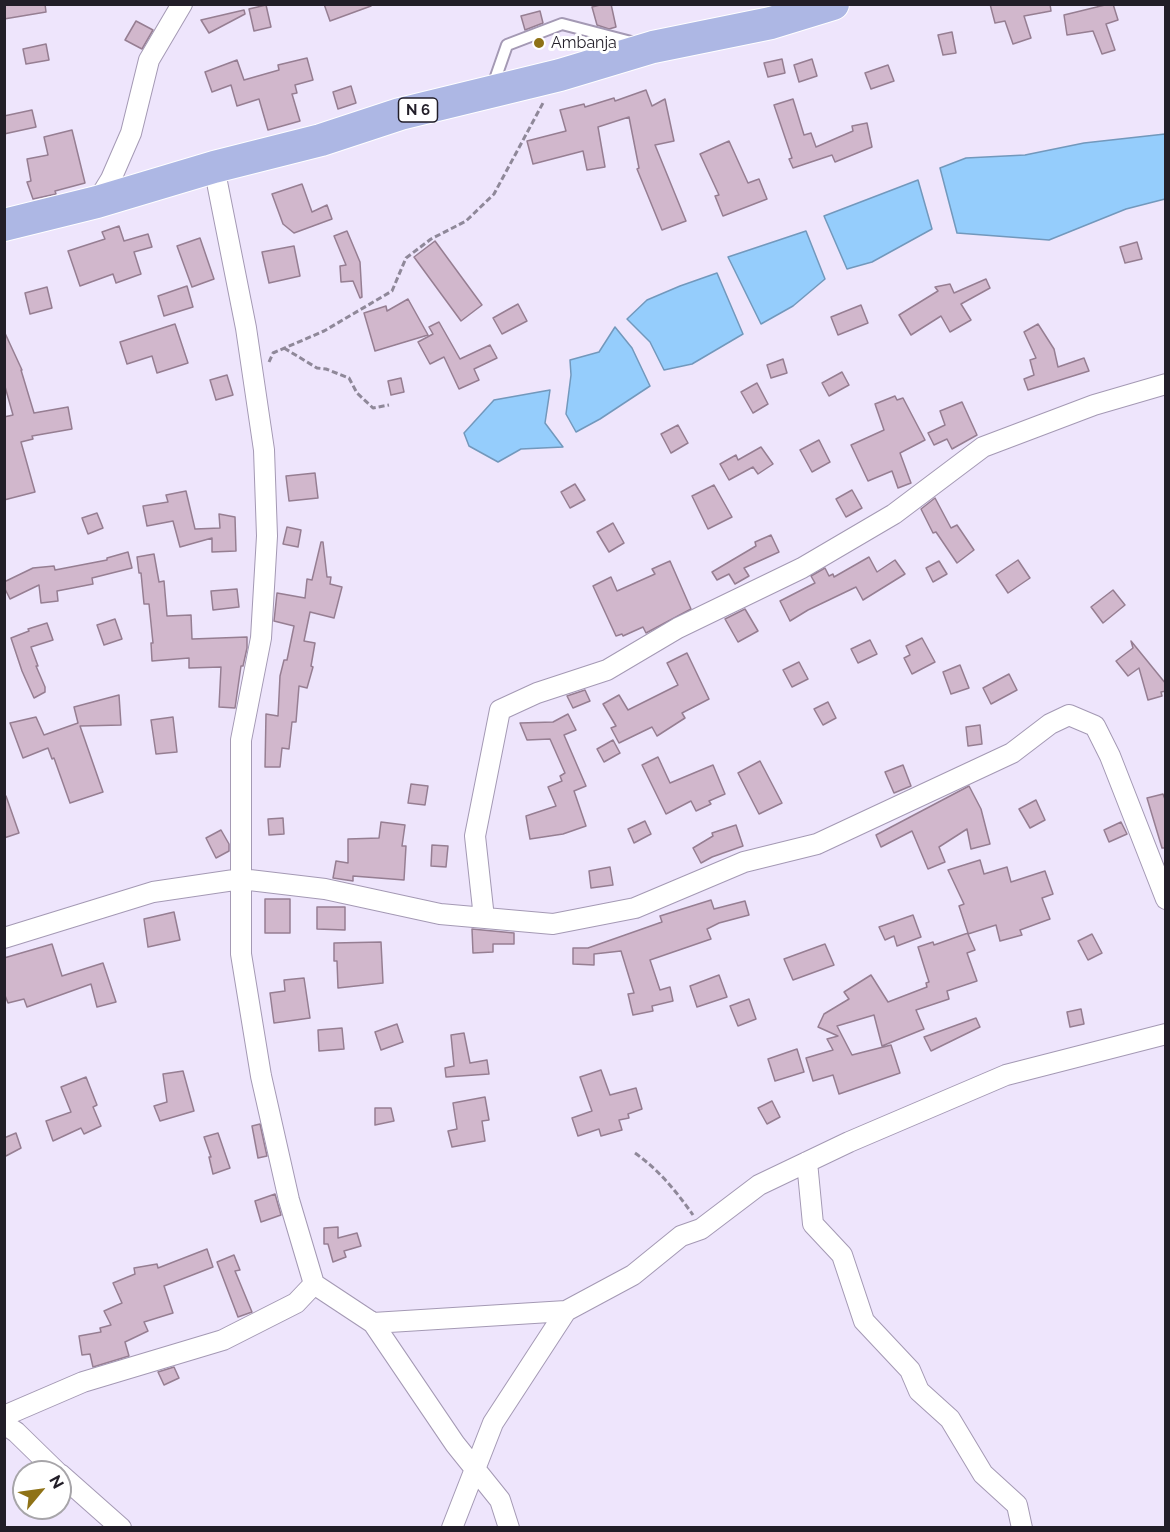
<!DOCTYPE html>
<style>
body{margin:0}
#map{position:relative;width:1170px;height:1532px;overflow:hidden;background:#eee5fc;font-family:Raleway,sans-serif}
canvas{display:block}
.frame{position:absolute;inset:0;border:6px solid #221e28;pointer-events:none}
.north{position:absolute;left:12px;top:1460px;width:60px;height:60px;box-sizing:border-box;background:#fff;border:2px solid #a7a5a9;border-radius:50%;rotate:61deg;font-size:16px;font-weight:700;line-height:24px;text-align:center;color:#221e28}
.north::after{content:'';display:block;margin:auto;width:21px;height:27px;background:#8f7216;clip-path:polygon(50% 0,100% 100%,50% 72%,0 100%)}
</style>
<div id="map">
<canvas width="1170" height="1532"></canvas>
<div class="frame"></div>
<div class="north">N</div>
</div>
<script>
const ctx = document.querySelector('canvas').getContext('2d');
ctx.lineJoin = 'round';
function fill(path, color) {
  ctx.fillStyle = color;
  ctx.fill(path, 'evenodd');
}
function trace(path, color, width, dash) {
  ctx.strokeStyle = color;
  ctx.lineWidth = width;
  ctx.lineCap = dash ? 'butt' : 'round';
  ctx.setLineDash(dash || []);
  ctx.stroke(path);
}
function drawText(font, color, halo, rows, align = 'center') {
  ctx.font = font + ' Raleway,sans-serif';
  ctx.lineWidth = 6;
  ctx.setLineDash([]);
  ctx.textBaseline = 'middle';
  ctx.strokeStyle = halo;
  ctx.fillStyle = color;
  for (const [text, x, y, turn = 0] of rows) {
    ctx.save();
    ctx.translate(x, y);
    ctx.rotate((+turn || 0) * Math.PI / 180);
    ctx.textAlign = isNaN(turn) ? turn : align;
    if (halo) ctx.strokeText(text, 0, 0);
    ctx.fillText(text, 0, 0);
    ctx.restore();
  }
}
const water = new Path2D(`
 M1165 134V199L1126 209 1049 240 957 233 940 168 966 158 1025 155 1084 143Z
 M918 180 932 229 872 262 847 269 824 216Z
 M806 231 825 279 793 306 761 324 728 257Z
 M717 273 743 334 692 364 664 370 650 342 627 319 647 300 680 286Z
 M615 327 632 348 650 386 600 419 576 432 566 414 571 375 570 360 599 352Z
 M550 390 545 423 563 447 521 449 498 462 469 446 464 433 494 400Z`);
fill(water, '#95cdfc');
trace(water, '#7298bc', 1.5);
const building = new Path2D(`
 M4 4H45L46 12 4 19Z
 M324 4H370L371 6 330 21Z
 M604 4H611L616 27 609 29 597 25 592 7Z
 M990 4H1050L1051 11 1024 16 1031 38 1013 44 1005 21 995 23Z
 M1109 4H1113L1118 20 1106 24 1115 50 1102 54 1093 31 1067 35 1064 15Z
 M266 5 271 27 254 31 249 9Z
 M244 10 245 14 209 33 201 20Z
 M540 11 543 23 525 30 521 16Z
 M136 21 153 30 142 49 125 40Z
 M952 32 956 53 943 55 938 35Z
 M46 44 49 60 26 64 23 49Z
 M307 58 313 80 295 85 297 93 292 94 300 121 268 130 259 99 237 106 231 85 212 92 205 72 237 60 244 80 279 70 278 65Z
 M782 59 785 73 768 77 764 63Z
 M812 59 817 76 799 82 794 65Z
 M888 65 894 81 871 89 865 73Z
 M351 86 356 103 338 109 333 92Z
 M646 90 652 106 665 99 674 141 655 145 686 221 662 230 637 169 639 168 629 117 598 127 605 167 587 170 583 151 533 164 527 141 566 131 560 110 584 104 585 107 614 98 615 101Z
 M793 99 804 135 811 133 816 147 853 131 852 126 867 123 872 147 835 162 832 155 793 168 789 159 792 158 774 105Z
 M32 110 36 127 4 134V116Z
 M72 130 85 183 55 191 56 194 33 199 27 182 31 181 27 159 48 155 44 137Z
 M729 141 748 183 759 179 767 199 723 216 715 196 719 195 700 154Z
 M302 184 312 212 327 205 332 219 294 233 283 224 272 194Z
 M119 226 124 241 148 234 152 247 134 252 141 274 116 283 113 274 80 286 68 251 105 239 102 232Z
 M347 231 360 262 362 297 360 298 353 281 341 282 340 266 346 265 334 236Z
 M200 238 214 279 192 287 177 246Z
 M435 241 482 305 461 321 414 257Z
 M1137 242 1142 259 1125 263 1120 247Z
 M294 246 300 276 269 283 262 252Z
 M986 279 990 288 961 304 971 320 950 332 941 316 911 335 899 315 938 291 935 287 950 284 954 293Z
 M187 286 193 307 164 316 158 296Z
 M47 287 52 308 30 314 25 293Z
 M408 299 428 335 375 351 364 313 386 306 387 311Z
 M518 304 527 321 502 334 493 318Z
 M861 305 868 323 838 335 831 317Z
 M439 322 460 359 490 345 497 358 474 369 479 380 459 389 444 357 430 364 418 342 433 334 429 327Z
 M175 324 188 363 157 373 152 356 127 364 120 342Z
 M1038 324 1054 349 1058 367 1084 358 1089 371 1028 390 1024 379 1034 375 1030 360 1036 358 1024 332Z
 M4 331 22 370H21L34 413 68 407 72 429 32 436 33 439 21 442 35 492 4 500V417L13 415 4 383Z
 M783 359 787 373 771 378 767 365Z
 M842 372 849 385 829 396 822 383Z
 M227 375 233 395 216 400 210 380Z
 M401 378 404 392 391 395 388 381Z
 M757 383 768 404 753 413 741 392Z
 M895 396 897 400 903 398 925 440 900 453 911 483 898 488 892 471 868 481 851 445 884 430 875 404Z
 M962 402 977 435 952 449 947 439 934 445 928 433 945 425 940 411Z
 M678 425 688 443 671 453 661 434Z
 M819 440 830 462 812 472 800 450Z
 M761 447 773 464 758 474 753 467 729 480 720 464 736 455 738 460Z
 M315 473 318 498 289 501 286 476Z
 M575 484 585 500 570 508 561 492Z
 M714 485 732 517 708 529 692 496Z
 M852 490 862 508 846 517 836 499Z
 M186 491 195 529 220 528 219 514 235 517 236 551 212 552V538L180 547 173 521 147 526 143 506 168 502 166 495Z
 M935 498 951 528 957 525 974 550 957 563 936 532 933 533 921 509Z
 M97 513 103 528 88 534 82 518Z
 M613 523 624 543 609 552 597 532Z
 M287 527 301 530 298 547 283 544Z
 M771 535 779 552 744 568 749 576 735 584 729 574 717 580 712 572 756 546 755 542Z
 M321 542H323L327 577H331L330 584 342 587 334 618 310 612 304 641 315 643 311 666 313 667 307 688 299 686 296 722H292L289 749 282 748 280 767H265L266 714 278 716 280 676 284 660H287L294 626 274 621 277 593 305 598 307 579 312 580Z
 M128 552 132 568 92 578 93 584 57 591 58 601 41 603 39 585 10 599 4 587V582L33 568 54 566 55 570 107 560V558Z
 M154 554 159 582 164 581 167 616 191 615 192 639 247 637V648L243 666H241L235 708 219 707 221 667 189 668V658L152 661 151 643H153L149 604H144L141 573H139L137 557Z
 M869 557 877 572 895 560 905 574 863 600 856 587 808 610 790 621 780 601 815 583 811 576 825 568 829 576 833 574 834 577Z
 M1018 560 1030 578 1008 593 996 575Z
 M670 561 691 609 646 633 643 627 623 636 622 634 616 636 593 586 611 577 617 591 655 574 652 569Z
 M939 561 947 574 933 582 926 568Z
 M237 589 239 607 213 610 211 591Z
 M1113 590 1125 605 1103 623 1091 607Z
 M745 609 758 631 738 642 725 619Z
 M115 619 122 639 104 645 97 625Z
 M47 623 53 640 31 647 38 666H36L45 687V692L34 698 22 671 11 638 29 631 28 629Z
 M922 638 935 662 912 674 904 658 910 655 906 646Z
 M870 640 877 654 858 663 851 649Z
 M1131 641 1166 684V691L1161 692 1162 696 1148 700 1139 668 1128 676 1116 661 1133 648Z
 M687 653 709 699 682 713 685 718 657 736 652 727 619 743 611 728 616 726 603 704 619 695 628 710 678 685 667 663Z
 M799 662 808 679 792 687 783 670Z
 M960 665 969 688 951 694 943 672Z
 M1009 674 1017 690 991 704 983 688Z
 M585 690 590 701 573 708 567 696Z
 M119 695 121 725 80 726 103 792 70 803 54 758 52 759 48 748 23 758 10 723 36 717 44 735 78 723 74 707Z
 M828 702 836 718 823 725 814 709Z
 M568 714 576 730 564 735 586 786 574 791 586 826 563 834 530 839 526 816 556 806 548 787 562 781 560 776 565 773 550 739 527 740 520 723 553 722Z
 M173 717 177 752 156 754 151 720Z
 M980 725 982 744 968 746 966 727Z
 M613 740 620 753 604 762 597 749Z
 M658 757 670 783 713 765 725 794 709 801 711 804 696 811 691 801 666 814 642 765Z
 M760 761 782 803 759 814 738 773Z
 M903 765 911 786 894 793 885 772Z
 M411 784 428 786 425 805 408 803Z
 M969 786 981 809 990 844 971 849 967 829 939 847 945 862 928 869 912 831 881 847 876 835Z
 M1163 794 1166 802V848H1162L1147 798Z
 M4 796H6L19 833 4 838Z
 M1036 800 1045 820 1030 828 1019 809Z
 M283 818 284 834 269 835 268 819Z
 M645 821 651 834 634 843 628 829Z
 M381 822 405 825 402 846H406L404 880 353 876V881L333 878 336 861 348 863V839L379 838Z
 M1121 822 1127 834 1109 842 1104 830Z
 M736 825 743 846 712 857 701 863 693 848 713 836 712 833Z
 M221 830 229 844V851L216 858 206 838Z
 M432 845 448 846 446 867 431 866Z
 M980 860 984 874 1007 867 1011 882 1045 871 1053 894 1042 898 1050 919 1020 930 1022 935 1000 941 996 925 968 934 975 950 967 953 977 981 947 991 949 999 916 1010 924 1029 882 1046 874 1015 837 1026 852 1055 891 1045 900 1073 839 1094 833 1075 813 1081 806 1058 833 1050 827 1039 838 1036 818 1027 824 1014 849 999 844 992 871 975 888 1002 927 987 926 983 929 982 918 947 933 942 934 945 968 933 959 906 964 904 948 870Z
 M610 867 613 885 591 888 589 871Z
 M265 899H290V933H265Z
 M711 900 714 909 745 901 749 915 719 923 707 929 711 939 650 960 660 990 670 987 673 1001 652 1006 653 1011 633 1015 628 994 634 993 621 951 594 954V965L573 964V948H588L662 922 660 916Z
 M317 907H345V930L317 929Z
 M174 912 180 940 148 947 144 919Z
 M913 915 921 937 897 946 894 936 885 940 879 927Z
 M472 929 514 933V944H493V952L473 953Z
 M1092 934 1102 953 1088 960 1078 941Z
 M381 942 383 983 338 988 337 961H334V943Z
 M52 944 62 976 103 963 116 1002 97 1007 91 984 27 1007 24 999 8 1003 4 993V958Z
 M825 944 834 965 793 980 784 959Z
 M719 975 727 997 697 1007 690 986Z
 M304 978 310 1018 274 1023 270 993 285 991 284 980Z
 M749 999 756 1019 738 1026 730 1006Z
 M1081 1009 1084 1024 1070 1027 1067 1012Z
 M976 1018 980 1027 931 1051 924 1037Z
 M397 1024 403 1042 381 1050 375 1032Z
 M342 1028 344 1049 319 1051 318 1030Z
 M464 1033 470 1063 487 1060 489 1074 446 1077 445 1068 454 1066 451 1035Z
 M797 1049 804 1072 775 1081 768 1059Z
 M601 1070 610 1095 636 1088 642 1109 628 1114 629 1118 619 1120 622 1130 601 1136 599 1129 578 1136 572 1118 592 1111 580 1077Z
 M183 1071 194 1111 160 1121 154 1106 167 1102 163 1074Z
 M86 1077 97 1105 93 1107 101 1126 84 1134 81 1128 53 1141 46 1121 71 1112 61 1087Z
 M485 1097 489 1120 482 1121 485 1141 452 1147 448 1131 457 1129 453 1103Z
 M772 1101 780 1117 767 1124 758 1108Z
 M375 1108H391L394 1121 375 1125Z
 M260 1124 267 1156 258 1158 252 1126Z
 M16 1133 21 1148 4 1157V1138Z
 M218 1133 230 1168 213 1174 209 1157H211L204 1137Z
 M275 1194 281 1215 261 1222 255 1201Z
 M338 1227V1238L357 1233 361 1246 344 1251 346 1257 333 1262 328 1244H324V1228Z
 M207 1249 213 1267 164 1286 173 1313 144 1322 148 1331 125 1342 129 1356 93 1367 90 1354 82 1355 79 1336 101 1332 100 1328 111 1325 104 1311 122 1303 113 1283 135 1274 134 1268 157 1264 158 1268Z
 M234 1255 240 1270 235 1271 252 1312 238 1317 217 1262Z
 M174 1367 179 1378 164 1385 158 1372Z`);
fill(building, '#d1b7cc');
trace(building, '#967e92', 1.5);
const lane = new Path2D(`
 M492 88 507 45 562 24 635 43`);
const street = new Path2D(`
 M214 167 246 328 264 450 267 536 261 638 241 740V954L261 1076 289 1200 314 1284
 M97 202 111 179 131 133 149 60 182 4
 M484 918 475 836 500 710 537 693 607 670 678 628 802 568 894 514 983 447 1094 405 1166 384
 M4 938 153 892 241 879 325 889 440 914 553 924 635 908 744 862 817 844 1012 753 1050 724 1069 715 1095 726 1110 756 1166 899
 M807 1162 813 1224 842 1255 864 1321 910 1370 919 1391 950 1419 983 1474 1017 1505 1022 1528
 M373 1323 455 1444 500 1500 509 1528
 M4 1416 83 1382 223 1340 296 1303 314 1284 373 1323 566 1311 633 1275 681 1236 701 1229 759 1185 849 1142 1006 1075 1166 1034
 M4 1424 16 1432 57 1472
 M60 1474 121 1528
 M452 1528 493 1423 566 1311`);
const primary = new Path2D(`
 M4 225 97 202 214 167 321 140 400 114 560 75 653 47 771 23 833 4`);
trace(lane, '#a499b4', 14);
trace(street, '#a499b4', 22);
trace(primary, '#fff', 34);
trace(new Path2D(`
 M284 348 317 368 326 369 349 378 357 393 373 408 389 405
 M269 362 273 353 324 331 392 291 406 258 431 239 466 221 494 194 543 103
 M635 1153C659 1170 676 1191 693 1215`), '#8f8899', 3, [6, 3]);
trace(lane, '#fff', 10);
trace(street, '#fff', 20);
trace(primary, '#adb7e4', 32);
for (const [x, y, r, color] of [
 [539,43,6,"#8f7216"]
]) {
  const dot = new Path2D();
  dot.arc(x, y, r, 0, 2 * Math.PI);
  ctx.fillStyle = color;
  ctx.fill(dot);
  trace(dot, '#fff', 2);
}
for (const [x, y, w] of [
 [418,110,39]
]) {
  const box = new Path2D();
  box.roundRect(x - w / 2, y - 12, w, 24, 4.5);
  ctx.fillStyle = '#fff';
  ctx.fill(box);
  trace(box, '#221e28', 1.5);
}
drawText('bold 15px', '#221e28', null, [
 ["N 6",418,110]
]);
drawText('16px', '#221e28', '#fff', [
 ["Ambanja",551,43]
], 'left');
</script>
